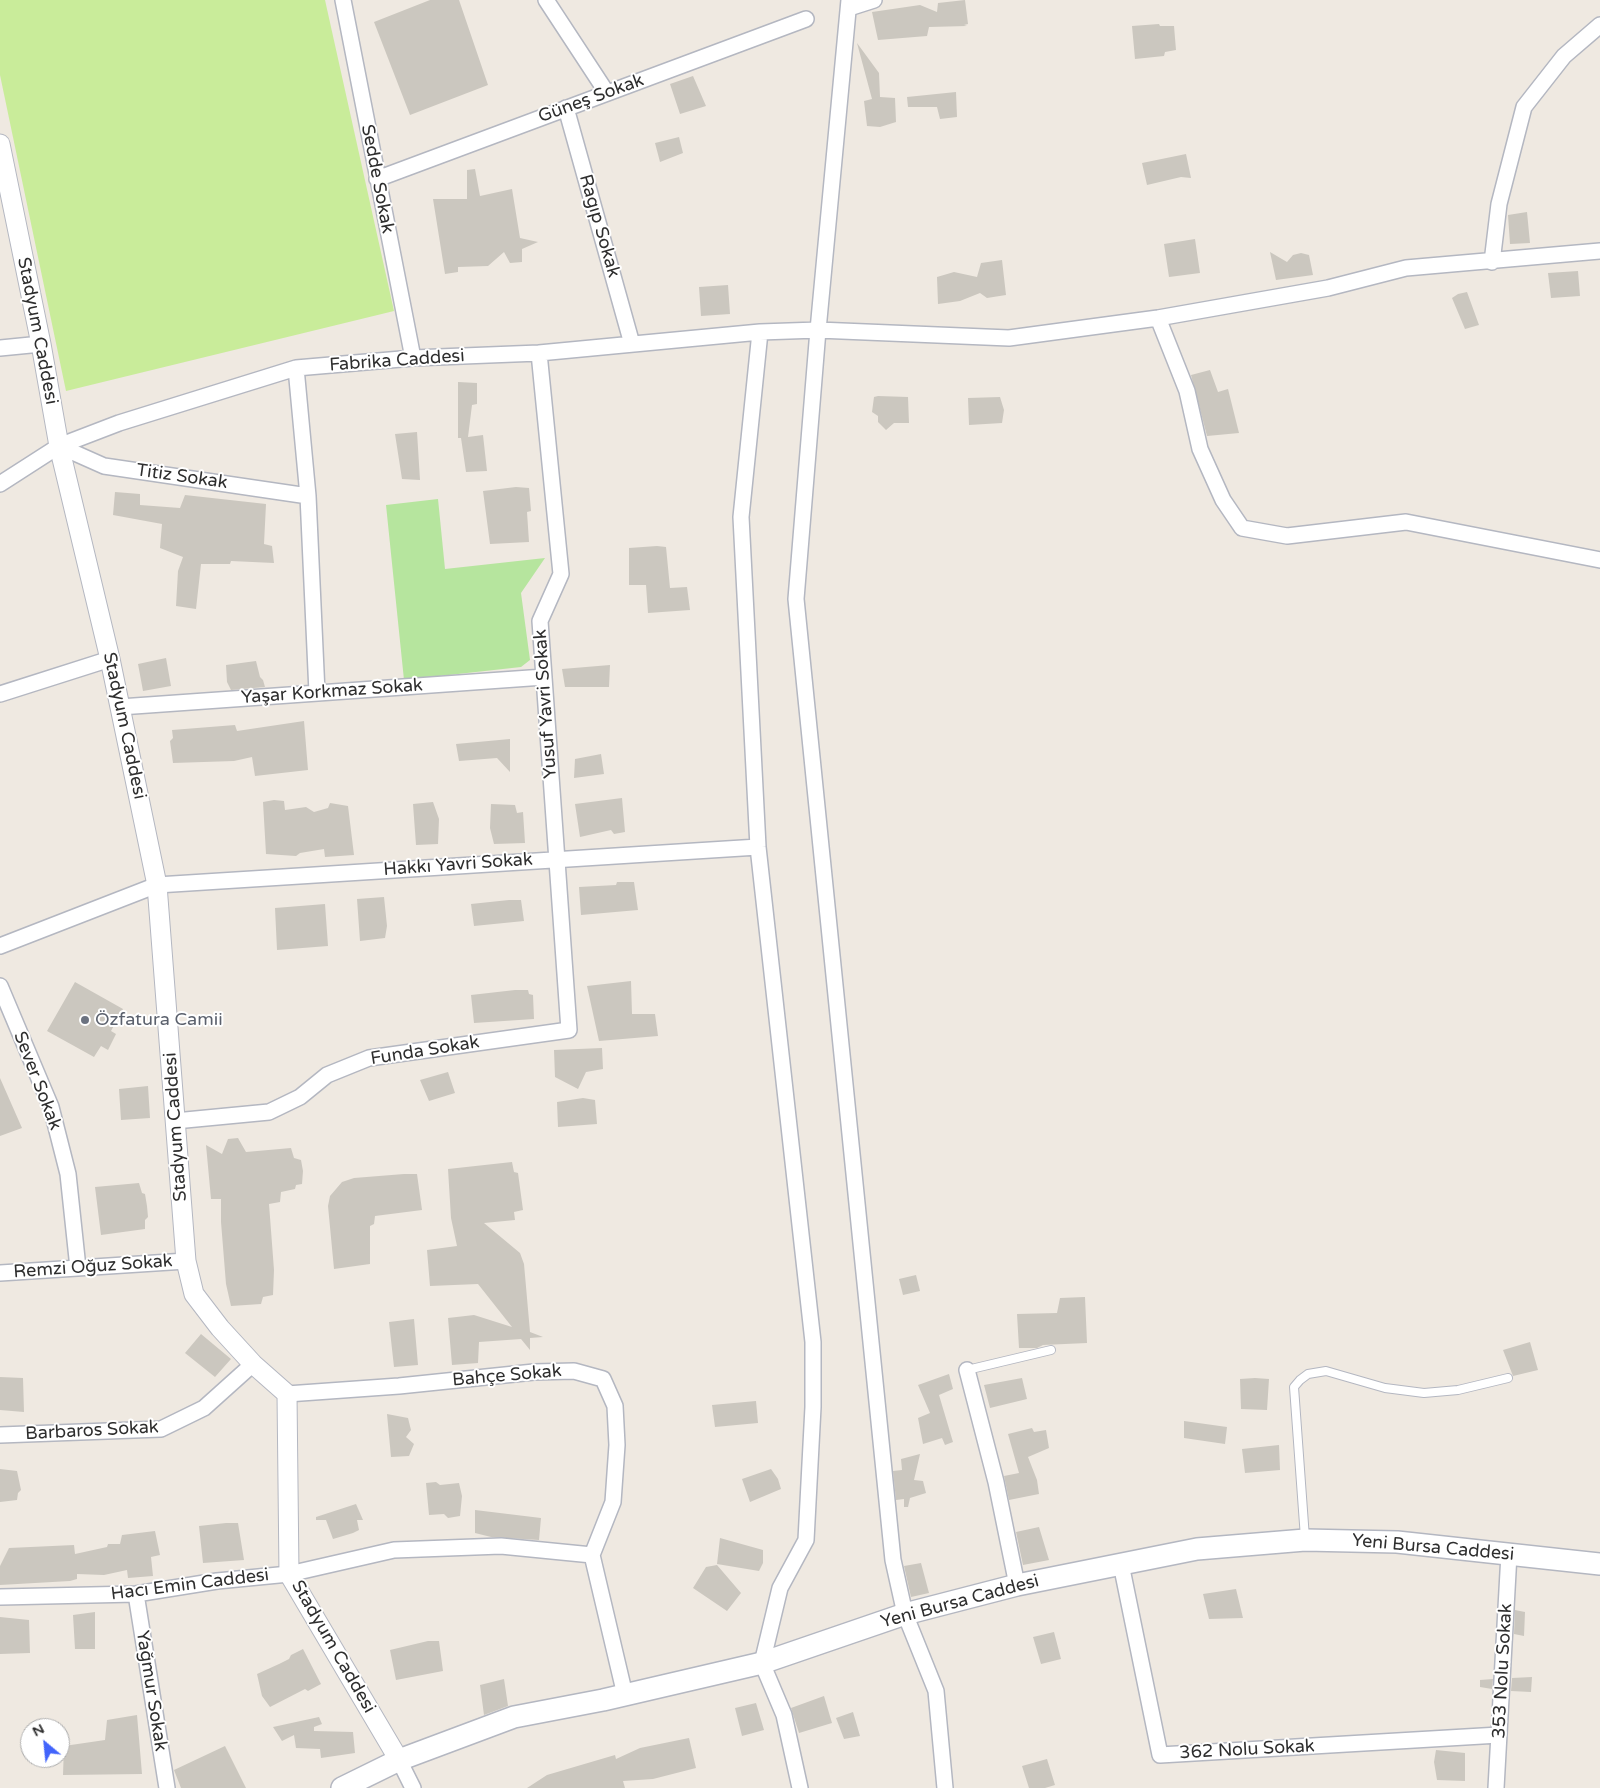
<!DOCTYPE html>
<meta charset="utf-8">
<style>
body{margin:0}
#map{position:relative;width:1600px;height:1788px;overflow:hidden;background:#efe9e1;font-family:"Varela Round",sans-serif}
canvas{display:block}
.north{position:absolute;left:20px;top:1718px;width:50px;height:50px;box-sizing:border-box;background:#fff;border:1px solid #ababab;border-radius:50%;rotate:332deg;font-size:14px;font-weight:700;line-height:20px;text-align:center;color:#2e2e2e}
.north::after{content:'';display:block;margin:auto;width:18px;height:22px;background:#4264fb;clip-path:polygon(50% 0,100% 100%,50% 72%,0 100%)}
</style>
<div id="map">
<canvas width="1600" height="1788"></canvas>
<div class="north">N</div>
</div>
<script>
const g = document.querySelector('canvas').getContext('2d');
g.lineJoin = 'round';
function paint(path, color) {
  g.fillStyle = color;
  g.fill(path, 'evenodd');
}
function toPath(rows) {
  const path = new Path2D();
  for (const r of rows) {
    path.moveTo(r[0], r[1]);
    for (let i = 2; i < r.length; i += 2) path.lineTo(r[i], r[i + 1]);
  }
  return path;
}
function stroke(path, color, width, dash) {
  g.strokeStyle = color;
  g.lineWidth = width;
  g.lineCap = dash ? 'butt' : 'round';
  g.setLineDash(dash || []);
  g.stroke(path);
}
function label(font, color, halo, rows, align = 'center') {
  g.font = font + ' "Varela Round",sans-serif';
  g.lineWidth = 4;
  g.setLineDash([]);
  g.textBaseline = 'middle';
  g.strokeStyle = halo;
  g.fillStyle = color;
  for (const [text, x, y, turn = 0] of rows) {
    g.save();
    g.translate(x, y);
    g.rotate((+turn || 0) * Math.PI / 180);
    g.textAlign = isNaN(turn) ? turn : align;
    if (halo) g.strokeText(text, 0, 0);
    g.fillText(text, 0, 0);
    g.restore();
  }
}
paint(toPath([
 [438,499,445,569,545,558,521,593,530,660,521,667,404,680,386,505]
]), '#b6e59e');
paint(toPath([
 [0,0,325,0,394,311,66,391,0,75]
]), '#c9ec9a');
paint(toPath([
 [430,0,459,0,488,85,410,115,374,22],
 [965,0,968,24,964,25,967,26,929,27,927,36,878,40,872,12,920,5,937,12,938,3],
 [1159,24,1160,26,1174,26,1176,50,1165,52,1164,56,1135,59,1132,26],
 [857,43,879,73,880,97,895,98,896,122,880,127,867,126,864,101,872,99],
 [693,76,706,106,680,114,670,84],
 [956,92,957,117,940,119,937,107,908,107,907,97],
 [679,137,683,153,660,162,655,143],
 [1186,154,1191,178,1181,177,1147,185,1142,163],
 [475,169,480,196,512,189,520,238,538,242,522,249,522,262,510,263,504,252,488,266,458,267,458,272,445,274,433,199,467,199,467,170],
 [1527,212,1530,243,1510,244,1508,215],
 [1195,239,1200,273,1169,277,1164,244],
 [1270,252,1287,262,1293,255,1301,253,1309,255,1313,275,1276,280],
 [1002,260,1006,295,987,298,980,293,960,301,938,304,937,277,954,272,977,277,981,263],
 [1578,271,1580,296,1551,298,1548,273],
 [728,285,730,314,701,316,699,287],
 [1467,292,1479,325,1465,329,1452,298,1458,294],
 [1210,370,1218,392,1228,389,1239,433,1207,436,1191,375],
 [458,382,477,383,477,404,472,405,468,437,483,435,487,471,466,472,461,438,458,438],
 [878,396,908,397,909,423,894,423,886,430,878,422,878,416,872,412,874,397],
 [1000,397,1004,410,1002,423,969,425,968,398],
 [417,432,420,480,402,479,395,434],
 [516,487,529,488,531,511,527,512,529,542,490,544,483,491],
 [115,492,140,494,140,505,180,508,185,495,266,504,264,544,272,546,274,563,231,561,230,564,201,564,196,609,176,606,178,571,183,557,160,548,162,524,113,515],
 [657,546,666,547,670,588,687,587,690,610,648,613,646,585,629,585,629,548],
 [166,658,171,686,143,691,138,664],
 [256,661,260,677,263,680,265,687,231,690,227,682,226,665],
 [610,665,609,687,565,687,562,669],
 [304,721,308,770,255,776,252,757,234,761,173,763,170,741,173,738,172,730,235,725,237,731],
 [510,739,510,772,497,758,459,761,456,744],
 [601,754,604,774,574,778,575,759],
 [622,798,625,832,614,834,611,830,580,837,575,804],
 [274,800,284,801,285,810,306,807,314,812,328,808,330,803,348,806,354,855,325,857,324,849,300,853,296,856,266,854,263,802],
 [433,802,439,819,438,844,416,845,413,804],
 [491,804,515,805,517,813,523,812,525,843,494,844,490,828],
 [617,882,634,882,638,910,581,915,579,887,616,885],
 [384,897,387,926,385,938,360,941,357,899],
 [509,900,521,900,524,921,474,926,471,904],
 [325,904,328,946,277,950,275,908],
 [631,981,632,1014,655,1014,658,1036,599,1041,587,986],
 [75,982,123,1009,111,1031,116,1034,108,1050,101,1046,94,1057,47,1031],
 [515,990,528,990,529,994,533,995,534,1019,474,1023,471,995],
 [602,1048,603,1069,586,1072,578,1089,555,1077,554,1050],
 [448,1072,455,1093,429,1101,420,1080],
 [0,1078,22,1128,0,1136],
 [148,1086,150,1118,121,1120,119,1089],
 [583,1098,595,1100,597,1124,558,1127,557,1102],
 [238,1138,246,1152,291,1148,294,1158,301,1160,303,1171,302,1184,296,1185,295,1189,281,1192,280,1202,269,1204,274,1270,273,1295,263,1297,261,1304,231,1306,226,1284,221,1222,221,1199,211,1199,206,1145,222,1154,228,1139],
 [512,1162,514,1172,518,1173,523,1210,514,1212,515,1220,484,1223,520,1253,524,1264,530,1332,543,1337,530,1338,530,1350,521,1339,479,1342,478,1363,452,1365,448,1318,474,1315,512,1327,478,1284,430,1286,427,1250,457,1246,451,1218,448,1169],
 [404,1174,417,1174,422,1210,375,1216,374,1224,370,1226,370,1264,334,1269,328,1206,330,1196,342,1182,354,1178],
 [139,1183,142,1193,145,1194,147,1206,148,1217,145,1220,145,1229,101,1235,95,1187],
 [916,1275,920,1291,903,1295,899,1279],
 [1085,1297,1087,1343,1043,1345,1037,1348,1019,1348,1017,1314,1057,1313,1060,1298],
 [414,1319,418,1365,394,1367,389,1322],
 [201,1334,231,1359,215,1377,185,1353],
 [1530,1342,1538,1370,1513,1376,1503,1350],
 [949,1374,953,1389,939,1395,953,1442,945,1445,942,1438,923,1444,918,1418,930,1413,918,1385],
 [0,1377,23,1378,24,1412,0,1410],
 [1022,1378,1027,1399,990,1408,984,1385],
 [1255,1378,1269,1379,1267,1410,1241,1409,1240,1379],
 [756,1401,758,1423,715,1427,712,1405],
 [387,1414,408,1418,411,1430,406,1437,414,1444,409,1456,391,1457],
 [1184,1421,1227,1427,1225,1444,1184,1438],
 [1032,1428,1034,1432,1046,1430,1049,1448,1028,1457,1037,1480,1039,1494,1009,1500,1004,1476,1019,1473,1008,1434],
 [1279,1445,1280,1470,1245,1473,1242,1449],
 [920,1454,914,1480,923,1481,926,1493,910,1498,908,1507,904,1507,904,1499,896,1500,893,1471,902,1470,901,1459],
 [0,1469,17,1471,21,1490,18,1493,17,1500,0,1502],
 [771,1469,778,1479,781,1489,750,1502,742,1479],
 [436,1482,440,1485,459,1483,462,1496,460,1516,448,1518,444,1514,429,1515,426,1483],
 [356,1504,363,1520,357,1520,359,1530,353,1533,333,1539,326,1520,316,1520,316,1517],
 [475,1510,541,1518,539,1540,491,1537,475,1533],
 [226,1523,238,1523,244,1560,203,1563,199,1526],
 [1039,1527,1049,1560,1023,1565,1016,1532],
 [155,1531,160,1555,151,1557,153,1576,128,1578,127,1570,104,1575,77,1574,77,1579,70,1581,0,1585,0,1566,9,1548,74,1545,75,1554,107,1547,108,1544,120,1544,122,1535],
 [720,1538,763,1550,763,1563,759,1571,717,1564],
 [921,1563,929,1593,911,1597,904,1566],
 [717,1565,741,1593,727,1611,693,1588,706,1567],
 [1236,1589,1243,1618,1209,1619,1203,1594],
 [1515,1610,1525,1612,1524,1636,1514,1634],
 [95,1612,95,1649,75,1649,73,1615],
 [0,1617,29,1620,30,1653,0,1654],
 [1054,1632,1061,1659,1041,1664,1033,1637],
 [428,1641,439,1641,443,1671,396,1680,390,1650],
 [303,1649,321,1684,308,1691,305,1689,270,1707,262,1696,257,1674,279,1664,289,1659,291,1655],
 [1532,1677,1531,1692,1511,1691,1512,1678],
 [504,1679,508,1706,484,1715,480,1685],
 [1493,1679,1492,1689,1480,1687,1480,1680],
 [824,1696,832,1723,799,1733,791,1708],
 [756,1703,764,1730,742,1736,735,1708],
 [853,1712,860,1736,844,1739,836,1718],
 [137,1715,142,1774,63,1775,64,1746,105,1740,107,1720],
 [319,1717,322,1724,314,1727,314,1731,353,1732,355,1753,321,1758,320,1749,296,1748,294,1735,282,1741,273,1727],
 [689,1738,696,1768,653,1779,623,1781,625,1788,527,1788,547,1775,615,1755,616,1759,640,1748],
 [225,1746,246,1788,181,1788,174,1770],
 [1436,1750,1465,1753,1465,1781,1437,1780,1434,1762],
 [1047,1759,1055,1785,1045,1788,1029,1788,1022,1766]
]), '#cbc7bf');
const service = toPath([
 [967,1370,1051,1350],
 [1305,1538,1294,1387,1300,1380,1308,1374,1326,1371,1385,1388,1424,1393,1458,1390,1508,1378]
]);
const minor = toPath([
 [343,0,413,358],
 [546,0,607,93],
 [849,0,818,330,796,599,893,1560,905,1614,936,1691,945,1788],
 [849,8,874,0],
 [566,108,632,344],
 [377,179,806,19],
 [1492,262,1499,204,1524,107,1564,56,1600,25],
 [1158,318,1187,391,1200,449,1223,500,1242,528,1287,536,1406,522,1600,560],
 [760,332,741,517,758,847,813,1342,813,1407,806,1540,780,1588,762,1663,784,1715,800,1788],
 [0,348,41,344],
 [296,368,308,496,317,693],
 [59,446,104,466,308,496],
 [0,484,59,446,119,423,296,368,413,358,539,353,760,332,818,330,1009,338,1158,318,1328,288,1406,268,1600,251],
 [0,694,110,659],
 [120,707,544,677],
 [0,946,157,885,758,847],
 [0,986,51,1107,68,1174,78,1268],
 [175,1121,269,1112,300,1097,327,1075,369,1058,569,1030,540,621,561,574,539,353],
 [0,1273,186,1261],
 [967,1370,996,1482,1017,1585],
 [287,1394,399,1386,534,1372,574,1371,603,1379,615,1406,617,1445,613,1502,592,1555],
 [0,1435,161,1429,204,1408,253,1364],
 [1121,1564,1160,1755,1499,1735],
 [136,1594,167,1788],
 [0,1597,136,1594,217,1581,289,1574,394,1550,501,1546,592,1555,625,1695],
 [399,1760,413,1788],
 [1496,1788,1509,1554]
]);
const tertiary = toPath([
 [0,144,41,344,59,446,110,659,157,885,186,1261,194,1294,220,1328,253,1364,287,1394,289,1574,399,1760]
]);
const secondary = toPath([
 [342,1788,399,1760,514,1717,603,1700,762,1663,905,1614,1017,1585,1197,1549,1305,1540,1397,1542,1600,1564]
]);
stroke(service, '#b4b7c1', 10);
stroke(minor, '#b4b7c1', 18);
stroke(tertiary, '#b4b7c1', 21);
stroke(secondary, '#b4b7c1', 24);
stroke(service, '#fff', 8);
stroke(minor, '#fff', 15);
stroke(tertiary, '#fff', 19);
stroke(secondary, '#fff', 21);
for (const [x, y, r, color] of [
 [85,1020,5,"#6b7280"]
]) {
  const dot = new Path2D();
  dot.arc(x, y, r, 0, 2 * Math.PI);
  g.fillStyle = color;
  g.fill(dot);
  stroke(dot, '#fff', 2);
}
label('18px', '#2e2e2e', '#fff', [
 ["Güneş Sokak",591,99,-20],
 ["Sedde Sokak",377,179,79],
 ["Ragıp Sokak",599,226,74],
 ["Stadyum Caddesi",37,331,79],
 ["Fabrika Caddesi",397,361,-4],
 ["Titiz Sokak",182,477,8],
 ["Yaşar Korkmaz Sokak",332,692,-4],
 ["Yusuf Yavri Sokak",546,704,-94],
 ["Stadyum Caddesi",124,726,78],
 ["Hakkı Yavri Sokak",458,865,-4],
 ["Funda Sokak",425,1051,-9],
 ["Sever Sokak",37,1081,69],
 ["Stadyum Caddesi",176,1127,-94],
 ["Remzi Oğuz Sokak",93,1267,-4],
 ["Bahçe Sokak",507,1376,-5],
 ["Barbaros Sokak",92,1431,-3],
 ["Yeni Bursa Caddesi",1433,1548,5],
 ["Hacı Emin Caddesi",190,1585,-7],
 ["Yeni Bursa Caddesi",960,1602,-15],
 ["Stadyum Caddesi",333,1647,60],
 ["353 Nolu Sokak",1503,1671,-87],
 ["Yağmur Sokak",151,1691,81],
 ["362 Nolu Sokak",1247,1750,-3]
]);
label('18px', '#5b616d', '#fff', [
 ["Özfatura Camii",95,1020]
], 'left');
</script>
